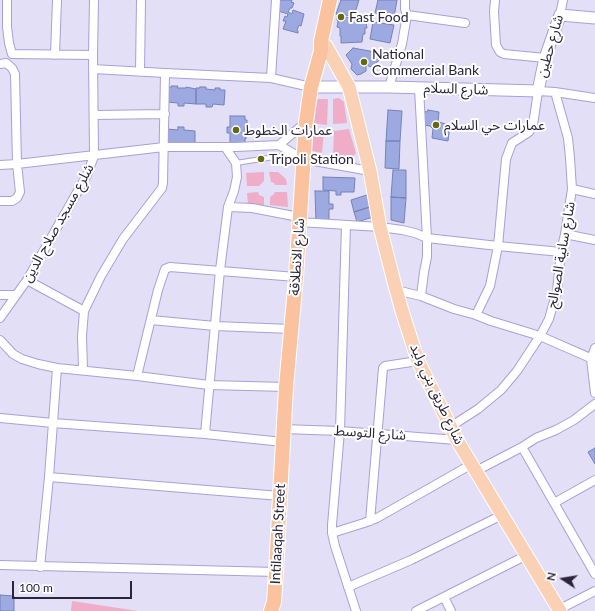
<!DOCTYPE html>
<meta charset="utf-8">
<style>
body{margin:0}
#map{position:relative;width:595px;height:611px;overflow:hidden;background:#e3dff6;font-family:Lato,sans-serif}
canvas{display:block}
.north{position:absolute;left:543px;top:559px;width:40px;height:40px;-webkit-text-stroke:3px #fff;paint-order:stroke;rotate:282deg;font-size:11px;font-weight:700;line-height:16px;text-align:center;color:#2a253b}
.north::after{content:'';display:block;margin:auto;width:14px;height:18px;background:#2a253b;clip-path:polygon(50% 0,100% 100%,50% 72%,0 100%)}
.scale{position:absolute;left:12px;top:581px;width:120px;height:18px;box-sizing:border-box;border:2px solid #2a253b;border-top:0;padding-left:5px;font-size:12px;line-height:14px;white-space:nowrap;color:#2a253b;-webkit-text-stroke:3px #fff;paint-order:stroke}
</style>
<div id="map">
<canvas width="595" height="611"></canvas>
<div class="north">N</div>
<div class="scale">100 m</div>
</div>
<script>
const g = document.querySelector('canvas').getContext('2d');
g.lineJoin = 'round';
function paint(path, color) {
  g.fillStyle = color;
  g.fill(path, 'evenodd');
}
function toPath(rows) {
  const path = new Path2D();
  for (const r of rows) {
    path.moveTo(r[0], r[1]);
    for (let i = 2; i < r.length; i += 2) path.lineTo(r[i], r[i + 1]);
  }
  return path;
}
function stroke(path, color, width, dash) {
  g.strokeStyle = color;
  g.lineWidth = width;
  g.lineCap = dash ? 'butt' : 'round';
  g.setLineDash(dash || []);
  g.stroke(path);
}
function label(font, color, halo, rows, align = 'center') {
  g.font = font + ' Lato,"Noto Sans Arabic",sans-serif';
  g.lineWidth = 4;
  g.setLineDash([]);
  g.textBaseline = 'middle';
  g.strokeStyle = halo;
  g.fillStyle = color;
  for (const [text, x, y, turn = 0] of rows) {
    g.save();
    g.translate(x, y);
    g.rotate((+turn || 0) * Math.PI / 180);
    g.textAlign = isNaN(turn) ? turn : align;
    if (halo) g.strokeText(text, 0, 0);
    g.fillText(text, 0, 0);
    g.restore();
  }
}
paint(toPath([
 [339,98,344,102,347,123,333,124,333,99],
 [316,99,328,99,327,125,309,123],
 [309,128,324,130,322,153,313,151,307,147],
 [349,129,356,153,351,159,345,159,333,156,334,131],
 [264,172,264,181,259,186,247,186,246,173],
 [269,172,278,172,286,179,287,185,275,185,274,183,271,182],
 [258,192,259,195,264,197,264,206,248,204,247,193],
 [275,192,287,192,288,207,270,205,270,197,274,194],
 [72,601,138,611,71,611]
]), '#f0adc7');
const building = toPath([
 [278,0,281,1,281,0,292,0,291,2,294,3,292,8,290,8,288,12,292,14,293,10,304,14,301,26,299,25,297,30,298,31,298,33,283,29,286,21,283,21,285,16,287,17,288,14,275,10,278,0],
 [341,0,359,0,354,16,336,14,341,0],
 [378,0,397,0,394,17,375,13,378,0],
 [337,17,365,18,367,28,365,28,365,34,363,34,362,42,341,43,341,36,340,36,340,28,337,27,338,21,337,20,337,17],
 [373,22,394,25,390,43,370,39,373,22],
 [353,48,375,52,381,59,370,67,366,64,366,71,361,74,357,75,351,69,352,64,346,55,353,48],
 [172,86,178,86,177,88,186,88,186,87,196,89,196,104,184,103,184,106,178,106,178,103,167,102,168,87,172,87,172,86],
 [200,87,206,87,206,89,215,90,215,88,220,88,220,90,225,90,224,105,213,104,212,107,206,107,206,104,196,104,196,88,200,88,200,87],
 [388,110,402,111,400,141,386,141,388,110],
 [428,110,439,112,438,122,450,125,448,141,432,138,433,129,430,126,422,125,423,111,427,112,428,110],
 [230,116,245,116,245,120,247,120,247,126,245,125,244,134,246,134,246,139,245,139,245,144,230,144,230,133,227,133,227,127,230,127,230,116],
 [178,127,184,127,184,130,195,131,195,145,166,145,167,129,178,130,178,127],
 [386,141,400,141,399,169,385,168,386,141],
 [393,170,406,170,406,198,391,197,393,170],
 [323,177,355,178,354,192,341,192,341,195,336,195,336,191,323,190,323,177],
 [315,191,329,191,329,204,333,204,333,209,329,209,329,223,316,223,315,191],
 [370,194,373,206,354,212,351,200,370,194],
 [391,197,406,198,404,223,391,220,391,197],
 [373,206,376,216,357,222,354,212,373,206],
 [595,448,595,464,588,452,595,448],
 [0,595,14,596,14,611,0,611,0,595]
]);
paint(building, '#9daae1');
stroke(building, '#7582b6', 1);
const service = toPath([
 [236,163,293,154]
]);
const minor = toPath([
 [7,0,7,27,9,43,12,54,93,55],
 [495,0,494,12,496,45,500,52,504,54,545,58],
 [407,15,465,23],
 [560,15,563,0],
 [55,55,57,0],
 [0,64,6,63,12,68,15,74,17,164,20,192,17,198,12,201,0,201],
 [93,69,165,73,271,78,311,87],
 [140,72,141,0],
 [271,78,276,0],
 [389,87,402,44,407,15,405,9,405,0],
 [419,88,427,238,498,246,561,252],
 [94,115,165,114],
 [279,145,306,122],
 [225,147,236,163,237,177,234,191,228,207],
 [0,165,17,164,164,147,236,147,279,145,303,159,370,171],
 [572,189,595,194],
 [299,222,380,227,402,230,415,233,427,238,427,257,424,272,421,296,396,290],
 [346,225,340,431,332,525,332,533,335,546,356,611],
 [565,234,595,240],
 [27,280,84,311],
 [0,295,16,295],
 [421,296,454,309,476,315,491,321,540,336,595,360],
 [476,315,490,286,498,246,506,159,512,143,529,132,533,125,538,91,555,92,595,98],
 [0,318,27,280,87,175,94,156,93,55,94,0],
 [151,320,215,326,291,329],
 [0,340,13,354,22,359,38,364,57,368,137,376,209,385,286,387],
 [595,348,591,359,595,393],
 [83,370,82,336,84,311,101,276,123,239,162,188,163,183,165,73],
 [137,376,158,290,165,269,170,267,296,277],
 [0,418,53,423,205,434,283,442],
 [450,427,478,409,501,390,517,371,540,336,549,319,557,291,561,252,565,234,572,189,570,158,568,138,555,92],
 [283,429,340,431,457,440],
 [205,434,220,270,228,207,252,208,299,217],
 [522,447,595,574],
 [476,471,522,447,536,438,556,430,574,420,595,404],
 [49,477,280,496],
 [554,503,595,480],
 [370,521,383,368,385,366,418,361],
 [332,533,364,523,377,518,472,464],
 [0,565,276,572],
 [40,567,49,477,57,368],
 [348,587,411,560,502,515],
 [444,597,451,611],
 [416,611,527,555],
 [556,611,595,591]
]);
const tertiary = toPath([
 [311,87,389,87,538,91,545,58,560,15,595,18]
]);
const primary = toPath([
 [326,46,349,87,370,171,380,227,394,282,402,311,418,361,457,440,560,611]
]);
const trunk = toPath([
 [271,611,274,602,276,572,280,496,286,387,296,277,306,122,311,87,321,51,321,41,330,0]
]);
stroke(service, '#ab9fd7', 6);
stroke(minor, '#ab9fd7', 10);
stroke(tertiary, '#ab9fd7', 13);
stroke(primary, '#fff', 15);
stroke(trunk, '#fff', 16);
stroke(service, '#fff', 4);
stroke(minor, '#fff', 8);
stroke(tertiary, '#fff', 11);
stroke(primary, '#fbd1b6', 13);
stroke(trunk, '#fac29e', 14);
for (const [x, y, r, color] of [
 [341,17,4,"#646a0c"],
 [364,62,4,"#646a0c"],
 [436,125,4,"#646a0c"],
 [236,130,4,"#646a0c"],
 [261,159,4,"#646a0c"]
]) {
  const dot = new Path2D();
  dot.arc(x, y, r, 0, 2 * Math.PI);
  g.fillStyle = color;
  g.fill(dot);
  stroke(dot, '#fff', 1.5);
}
label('14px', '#2a253b', '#fff', [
 ["Fast Food",349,17],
 ["National",372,54],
 ["Commercial Bank",372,70],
 ["عمارات حي السلام",444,125],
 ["عمارات الخطوط",244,130],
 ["Tripoli Station",269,159]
], 'left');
label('14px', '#2a253b', '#fff', [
 ["شارع حطين",550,46,-74],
 ["شارع السلام",456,89,2],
 ["شلرع مسجد صلاح الدين",58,223,-61],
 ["شارع سانية الصوالح",561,255,-80],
 ["شارع الانطلاقة",297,257,-86],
 ["شارع طريق بني وليد",437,394,65],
 ["شارع التوسط",370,433,4],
 ["Intilaaqah Street",278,534,-87]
]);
</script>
